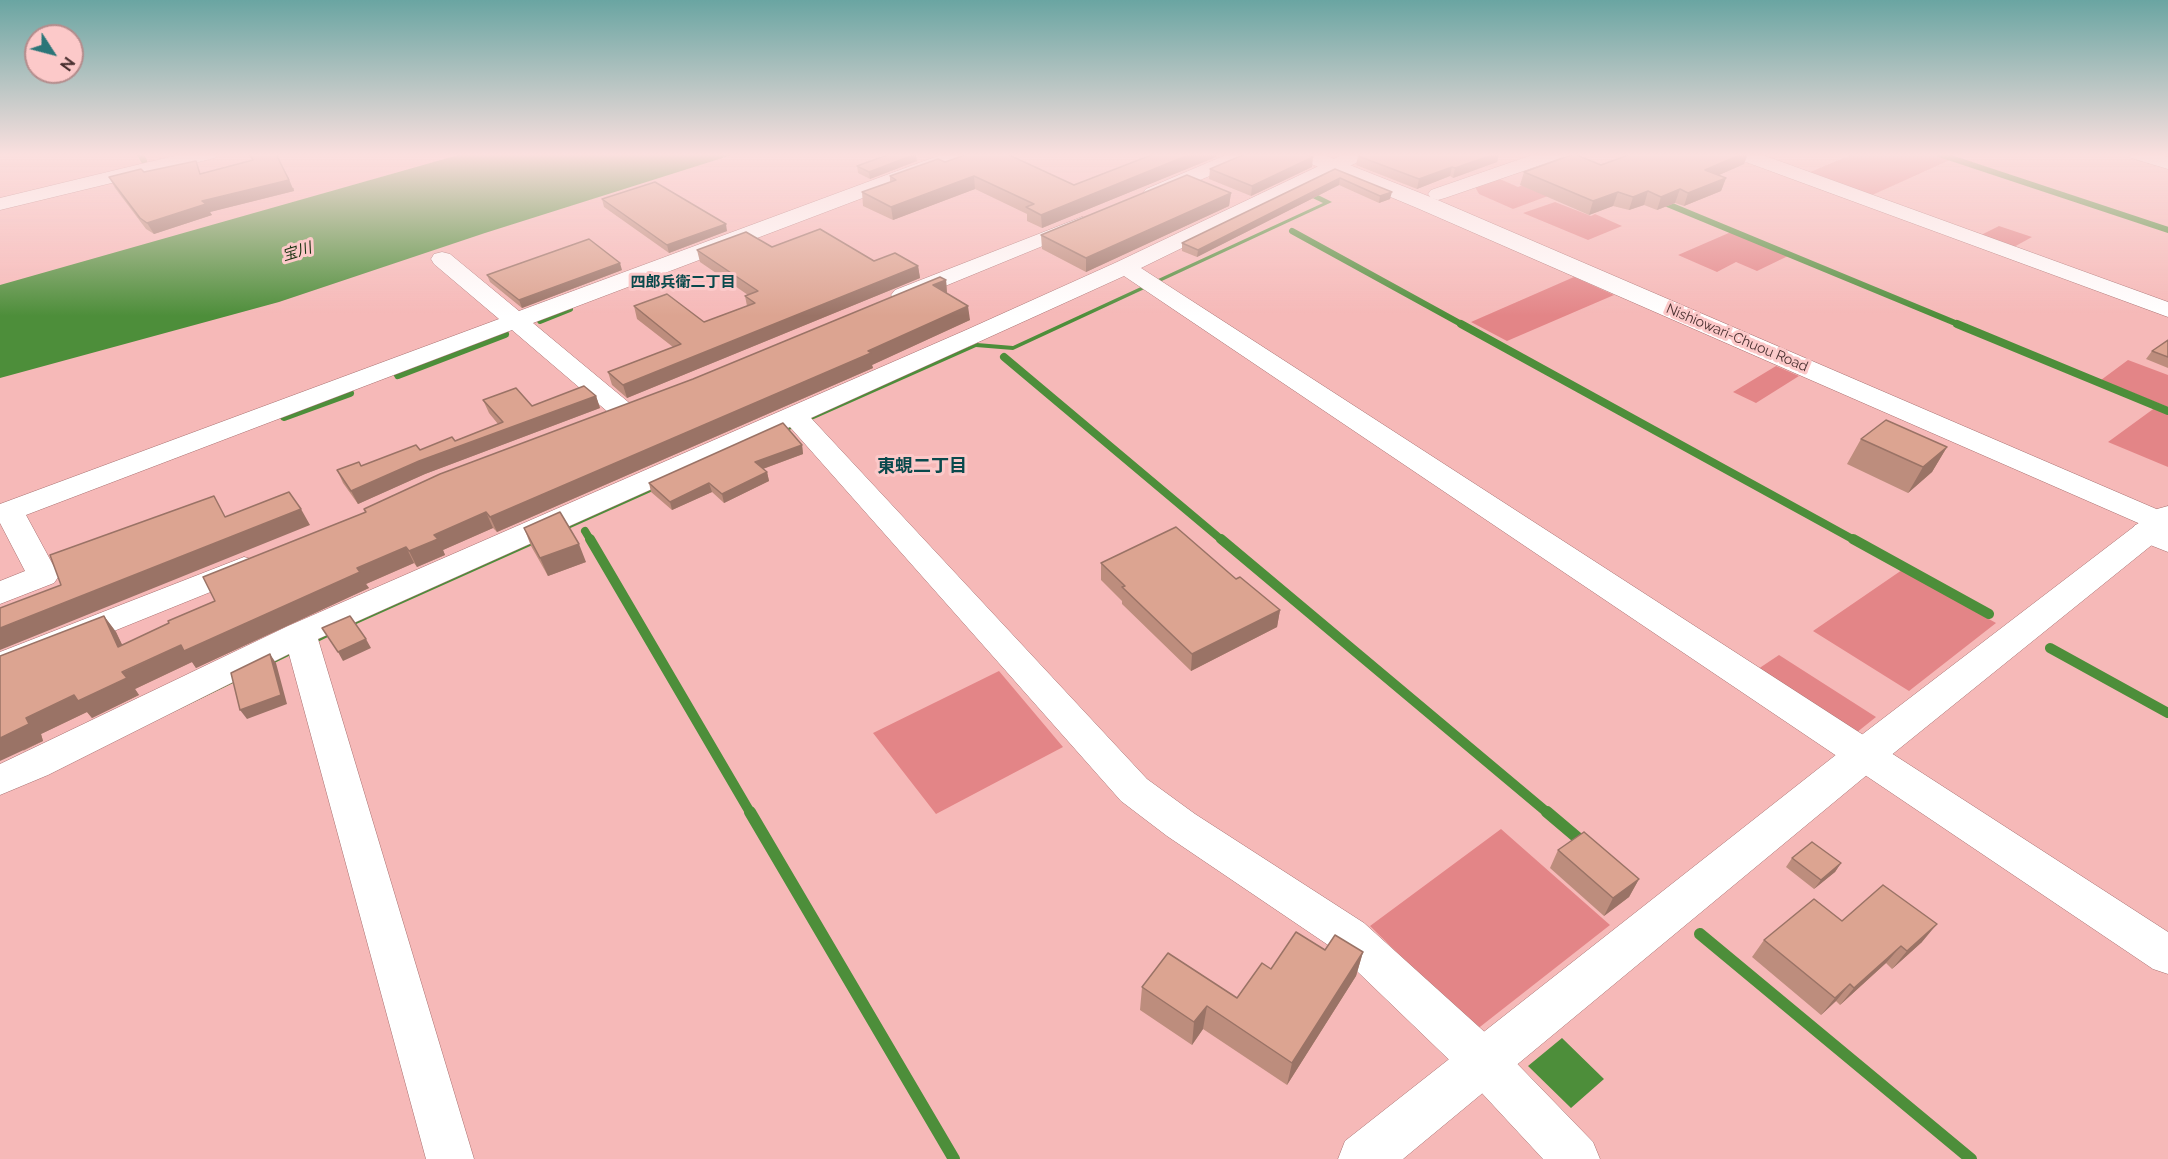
<!DOCTYPE html>
<meta charset="utf-8">
<style>
body{margin:0}
#map{position:relative;width:2168px;height:1159px;overflow:hidden;background:#f6b9b8;font-family:Raleway,sans-serif}
canvas{display:block}
.north{position:absolute;left:24px;top:24px;width:60px;height:60px;box-sizing:border-box;background:#fcc9c9;border:2px solid #b48c8c;border-radius:50%;rotate:126deg;font-size:16px;font-weight:700;line-height:24px;text-align:center;color:#493030}
.north::after{content:'';display:block;margin:auto;width:21px;height:27px;background:#2b7578;clip-path:polygon(50% 0,100% 100%,50% 72%,0 100%)}
</style>
<div id="map">
<canvas width="2168" height="1159"></canvas>
<div class="north">N</div>
</div>
<script>
const g = document.querySelector('canvas').getContext('2d');
g.lineJoin = 'round';
function paint(path, color) {
  g.fillStyle = color;
  g.fill(path, 'evenodd');
}
function toPath(rows) {
  const path = new Path2D();
  for (const r of rows) {
    path.moveTo(r[0], r[1]);
    for (let i = 2; i < r.length; i += 2) path.lineTo(r[i], r[i + 1]);
  }
  return path;
}
function stroke(path, color, width, dash) {
  g.strokeStyle = color;
  g.lineWidth = width;
  g.lineCap = dash ? 'butt' : 'round';
  g.setLineDash(dash || []);
  g.stroke(path);
}
function label(font, color, halo, rows, align = 'center') {
  g.font = font + ' Raleway,"Noto Sans JP",sans-serif';
  g.lineWidth = 6;
  g.setLineDash([]);
  g.textBaseline = 'middle';
  g.strokeStyle = halo;
  g.fillStyle = color;
  for (const [text, x, y, turn = 0] of rows) {
    g.save();
    g.translate(x, y);
    g.rotate((+turn || 0) * Math.PI / 180);
    g.textAlign = isNaN(turn) ? turn : align;
    if (halo) g.strokeText(text, 0, 0);
    g.fillText(text, 0, 0);
    g.restore();
  }
}
paint(toPath([
 [1853,154,1936,154,1952,159,1870,196,1808,173],
 [1500,179,1518,187,1531,182,1556,193,1513,209,1479,194,1475,187],
 [1555,202,1591,216,1595,214,1622,226,1588,240,1523,213],
 [1999,226,2032,237,2012,248,1979,236],
 [1731,232,1788,256,1757,271,1736,262,1717,272,1678,255],
 [1574,277,1614,295,1507,341,1471,322],
 [2128,360,2168,375,2168,407,2101,380],
 [1776,366,1799,376,1756,403,1733,392],
 [2156,407,2168,412,2168,467,2108,442],
 [1902,570,1996,623,1909,691,1813,631],
 [1779,655,1876,717,1856,733,1758,669],
 [999,671,1063,747,936,814,873,733],
 [1501,829,1610,925,1476,1030,1370,926]
]), '#e38587');
paint(toPath([
 [462,154,735,154,485,233,279,302,0,378,0,285],
 [1298,191,1310,191,1332,202,1013,350,976,347,789,430,334,634,40,777,329,629,977,343,1013,346,1323,203],
 [1562,1038,1604,1079,1571,1108,1528,1066]
]), '#4d8e3a');
stroke(toPath([
 [140,154,144,161],
 [1939,154,2168,230],
 [1660,201,1960,325],
 [1292,231,1463,325],
 [540,321,570,309]
]), '#4d8e3a', 6);
stroke(toPath([
 [1461,324,1856,541],
 [1957,324,2168,411],
 [1004,357,1223,541],
 [398,375,505,334],
 [284,417,350,393],
 [585,531,591,541]
]), '#4d8e3a', 8);
stroke(toPath([
 [590,539,751,814],
 [1221,539,1549,814],
 [1853,539,1989,614],
 [2050,648,2168,713]
]), '#4d8e3a', 10);
stroke(toPath([
 [750,812,954,1159],
 [1547,812,1586,845],
 [1700,934,1971,1159]
]), '#4d8e3a', 12);
const minor = toPath([
 [943,154,970,154,968,158,533,323,633,406,637,412,633,418,624,420,615,418,512,330,26,515,59,576,54,583,0,604,0,581,25,571,0,523,0,504,499,319,434,264,431,259,434,254,442,252,450,254,519,311,943,154],
 [1228,154,1254,154,1252,158,1160,197,1153,199,1146,197,1143,193,1146,189,1228,154],
 [1344,154,1368,154,1366,158,1141,268,2168,932,2168,974,2153,969,1124,276,811,418,1147,779,1195,814,1364,923,1499,1045,1593,1142,1600,1159,1543,1159,1467,1077,1334,949,1167,836,1121,801,790,427,318,639,474,1159,426,1159,289,654,48,775,0,795,0,764,288,626,966,330,1117,262,1344,154],
 [1535,154,1563,154,1561,158,1445,198,1438,200,1431,198,1428,194,1431,190,1535,154],
 [1733,154,1760,154,2168,302,2168,317,1735,158,1733,154],
 [2129,154,2159,154,2168,157,2168,169,2131,158,2129,154],
 [1082,217,1089,219,1092,223,1089,227,911,300,903,302,895,300,891,295,895,290,1082,217],
 [2146,522,2168,530,2168,552,2135,539,2131,532,2135,525,2146,522],
 [244,557,255,560,260,567,255,574,0,677,0,652,244,557]
]);
const tertiary = toPath([
 [2168,506,2168,532,1879,765,1403,1159,1338,1159,1345,1141,1851,743,2157,509,2168,506]
]);
const secondary = toPath([
 [182,154,218,154,215,158,0,210,0,198,182,154]
]);
const primary = toPath([
 [1294,154,1322,154,1433,198,2168,514,2168,536,1417,208,1297,158,1294,154]
]);
stroke(minor, '#a76f6f', 1);
stroke(tertiary, '#a76f6f', 1);
stroke(secondary, '#a76f6f', 1);
stroke(primary, '#a76f6f', 1);
paint(minor, '#fff');
paint(tertiary, '#fff');
paint(secondary, '#fff');
paint(primary, '#fff');
paint(toPath([
 [1361,154,1499,154,1497,162,1453,178,1450,176,1417,189,1356,165,1358,156],
 [1216,157,1042,228,1027,221,1027,214,975,189,893,220,863,206,862,192,890,182,890,176,945,162,1074,185],
 [917,161,870,179,858,173,857,166],
 [1744,164,1719,175,1726,178,1721,191,1684,206,1675,203,1657,210,1644,205,1629,210,1613,206,1589,215,1520,185,1524,172,1601,165],
 [1312,167,1251,196,1209,179,1210,169],
 [1335,169,1390,199,1379,203,1339,185,1197,257,1182,251,1182,243],
 [144,172,202,174,294,188,294,191,210,212,212,215,154,234,146,229,115,188,109,177],
 [1231,193,1229,206,1086,272,1042,249,1041,235],
 [602,199,727,231,669,253,604,207],
 [772,247,918,266,920,278,627,398,612,385,608,372,673,347,637,319,634,306,704,322,747,306,745,296,748,295,700,262,697,250],
 [622,270,522,308,490,282,487,275],
 [946,280,947,293,970,320,872,365,873,368,497,532,493,528,443,550,445,555,417,567,414,563,366,584,369,588,196,668,192,662,135,689,139,695,92,718,87,712,41,734,43,741,23,751,104,616,116,632,122,645,215,601,366,512,693,379],
 [2168,340,2168,368,2146,359,2152,351],
 [596,396,600,408,425,474,358,504,343,483,337,470,361,466,455,441,498,424,489,413,483,400,532,406],
 [1861,439,1947,447,1932,472,1908,493,1847,464],
 [802,445,803,454,763,469,767,472,769,481,724,503,712,492,672,510,651,492,649,483],
 [524,528,586,562,548,576,531,546],
 [1101,563,1236,579,1280,610,1277,627,1191,671,1122,604,1122,601,1101,580],
 [1558,850,1639,879,1629,897,1604,916,1550,868],
 [1792,858,1841,863,1835,872,1814,889,1786,867],
 [1842,921,1922,942,1892,969,1886,963,1840,1005,1836,1001,1821,1015,1752,957,1764,940],
 [1325,950,1363,952,1356,976,1287,1085,1203,1029,1192,1045,1140,1010,1142,987,1237,998,1271,969]
]), '#bd8d7d');
paint(toPath([
 [916,154,917,161,870,179,869,172],
 [1191,154,1216,154,1216,157,1042,228,1041,215],
 [1495,154,1499,154,1497,162,1453,178,1455,168],
 [1742,154,1748,154,1744,164,1701,183,1705,170],
 [1313,157,1312,167,1251,196,1252,186],
 [1452,167,1450,176,1417,189,1419,179],
 [974,176,975,189,893,220,891,207],
 [288,177,294,191,210,212,212,215,154,234,147,223,202,201],
 [1340,178,1339,185,1197,257,1198,250],
 [1726,178,1721,191,1684,206,1688,193],
 [1680,189,1675,203,1657,210,1661,197],
 [1648,191,1644,205,1629,210,1633,197],
 [1392,192,1390,199,1379,203,1380,196],
 [1618,192,1613,206,1589,215,1593,201],
 [1231,193,1229,206,1086,272,1086,258],
 [726,224,727,231,669,253,667,245],
 [620,263,622,270,522,308,519,300],
 [918,266,920,278,627,398,623,385],
 [946,280,947,294,933,285],
 [968,306,970,320,872,365,873,368,497,532,490,517,868,351],
 [596,396,600,408,425,474,358,504,351,491,419,461],
 [802,445,803,454,757,471,755,462],
 [1947,447,1932,472,1908,493,1923,467],
 [767,472,769,481,724,503,722,494],
 [709,483,712,492,672,510,670,502],
 [301,509,310,525,0,650,0,628],
 [486,512,493,528,443,550,445,555,417,567,409,551,434,535],
 [579,544,586,562,548,576,540,558],
 [406,547,414,563,366,584,369,588,196,668,192,662,135,689,139,695,92,718,87,712,41,734,43,741,0,761,0,738,26,718,181,645],
 [1280,610,1277,627,1191,671,1192,654],
 [104,616,116,632,131,663,118,647],
 [366,639,371,648,343,661,338,652],
 [270,654,276,663,287,704,247,719,240,710],
 [1841,863,1835,872,1814,889,1821,880],
 [1639,879,1629,897,1604,916,1613,898],
 [1937,924,1922,942,1892,969,1907,951],
 [1901,946,1886,963,1840,1005,1854,988],
 [1363,952,1356,976,1287,1085,1292,1063],
 [1850,984,1836,1001,1821,1015,1835,998],
 [1207,1006,1203,1029,1192,1045,1194,1022]
]), '#9a7366');
const building = toPath([
 [252,154,276,154,289,180,202,201,206,204,147,223,140,218,109,177,141,169,144,172,196,161,200,174,253,160,250,155,252,154],
 [890,154,916,154,869,172,857,166,890,154],
 [968,154,1007,154,1074,185,1154,154,1191,154,1041,215,1026,207,1034,204,974,176,891,207,862,192,896,180,890,176,938,159,945,162,968,154],
 [1245,154,1306,154,1313,157,1252,186,1210,169,1245,154],
 [1361,154,1495,154,1455,168,1452,167,1419,179,1358,156,1361,154],
 [1574,154,1601,165,1631,154,1742,154,1705,170,1726,178,1688,193,1680,189,1661,197,1648,191,1633,197,1618,192,1593,201,1524,172,1574,154],
 [1335,169,1392,192,1380,196,1340,178,1198,250,1182,243,1335,169],
 [1187,175,1231,193,1086,258,1041,235,1187,175],
 [655,182,726,224,667,245,602,199,655,182],
 [820,229,874,261,895,253,918,266,623,385,608,372,681,344,634,306,667,294,704,322,755,303,745,296,758,291,697,250,746,232,772,247,820,229],
 [589,239,620,263,519,300,487,275,589,239],
 [940,277,946,280,933,285,968,306,868,351,871,353,490,517,486,512,434,535,438,539,409,551,406,547,357,568,360,572,184,651,181,645,122,672,127,678,78,701,74,695,26,718,29,724,0,738,0,656,104,616,118,647,169,623,168,621,215,601,203,577,366,512,364,509,440,474,693,379,940,277],
 [2168,340,2168,357,2152,351,2168,340],
 [584,386,596,396,419,461,351,491,337,470,359,462,361,466,416,445,420,450,452,437,455,441,503,422,483,400,516,388,532,406,584,386],
 [1886,420,1947,447,1923,467,1861,439,1886,420],
 [783,423,802,445,755,462,767,472,722,494,709,483,670,502,649,483,783,423],
 [289,492,301,509,0,628,0,608,61,585,50,555,214,496,225,517,289,492],
 [560,512,579,544,540,558,524,528,560,512],
 [1176,527,1236,579,1240,577,1280,610,1192,654,1122,587,1125,586,1101,563,1176,527],
 [350,616,366,639,338,652,322,628,350,616],
 [270,654,281,695,240,710,231,673,270,654],
 [1584,832,1639,879,1613,898,1558,850,1584,832],
 [1812,842,1841,863,1821,880,1792,858,1812,842],
 [1883,885,1937,924,1907,951,1901,946,1854,988,1850,984,1835,998,1764,940,1814,899,1842,921,1883,885],
 [1296,932,1325,950,1335,935,1363,952,1292,1063,1207,1006,1194,1022,1142,987,1168,953,1237,998,1262,963,1271,969,1296,932]
]);
paint(building, '#dca491');
stroke(building, '#9a7366', 1.5);
const sky = g.createLinearGradient(0, 0, 0, 316);
sky.addColorStop(0, '#6aa5a2');
sky.addColorStop(0.49, '#fbe0df');
sky.addColorStop(1, '#fbe0df00');
g.fillStyle = sky;
g.fillRect(0, 0, 2168, 316);
label('14px', '#493030', '#fcc9c9', [
 ["Nishiowari-Chuou Road",1737,338,23]
]);
label('italic 15px', '#193311', '#fcc9c9', [
 ["宝川",297,252,-17]
]);
label('bold 15px', '#08494c', '#fcc9c9', [
 ["四郎兵衛二丁目",683,282]
]);
label('bold 18px', '#08494c', '#fcc9c9', [
 ["東蜆二丁目",922,467]
]);
</script>
